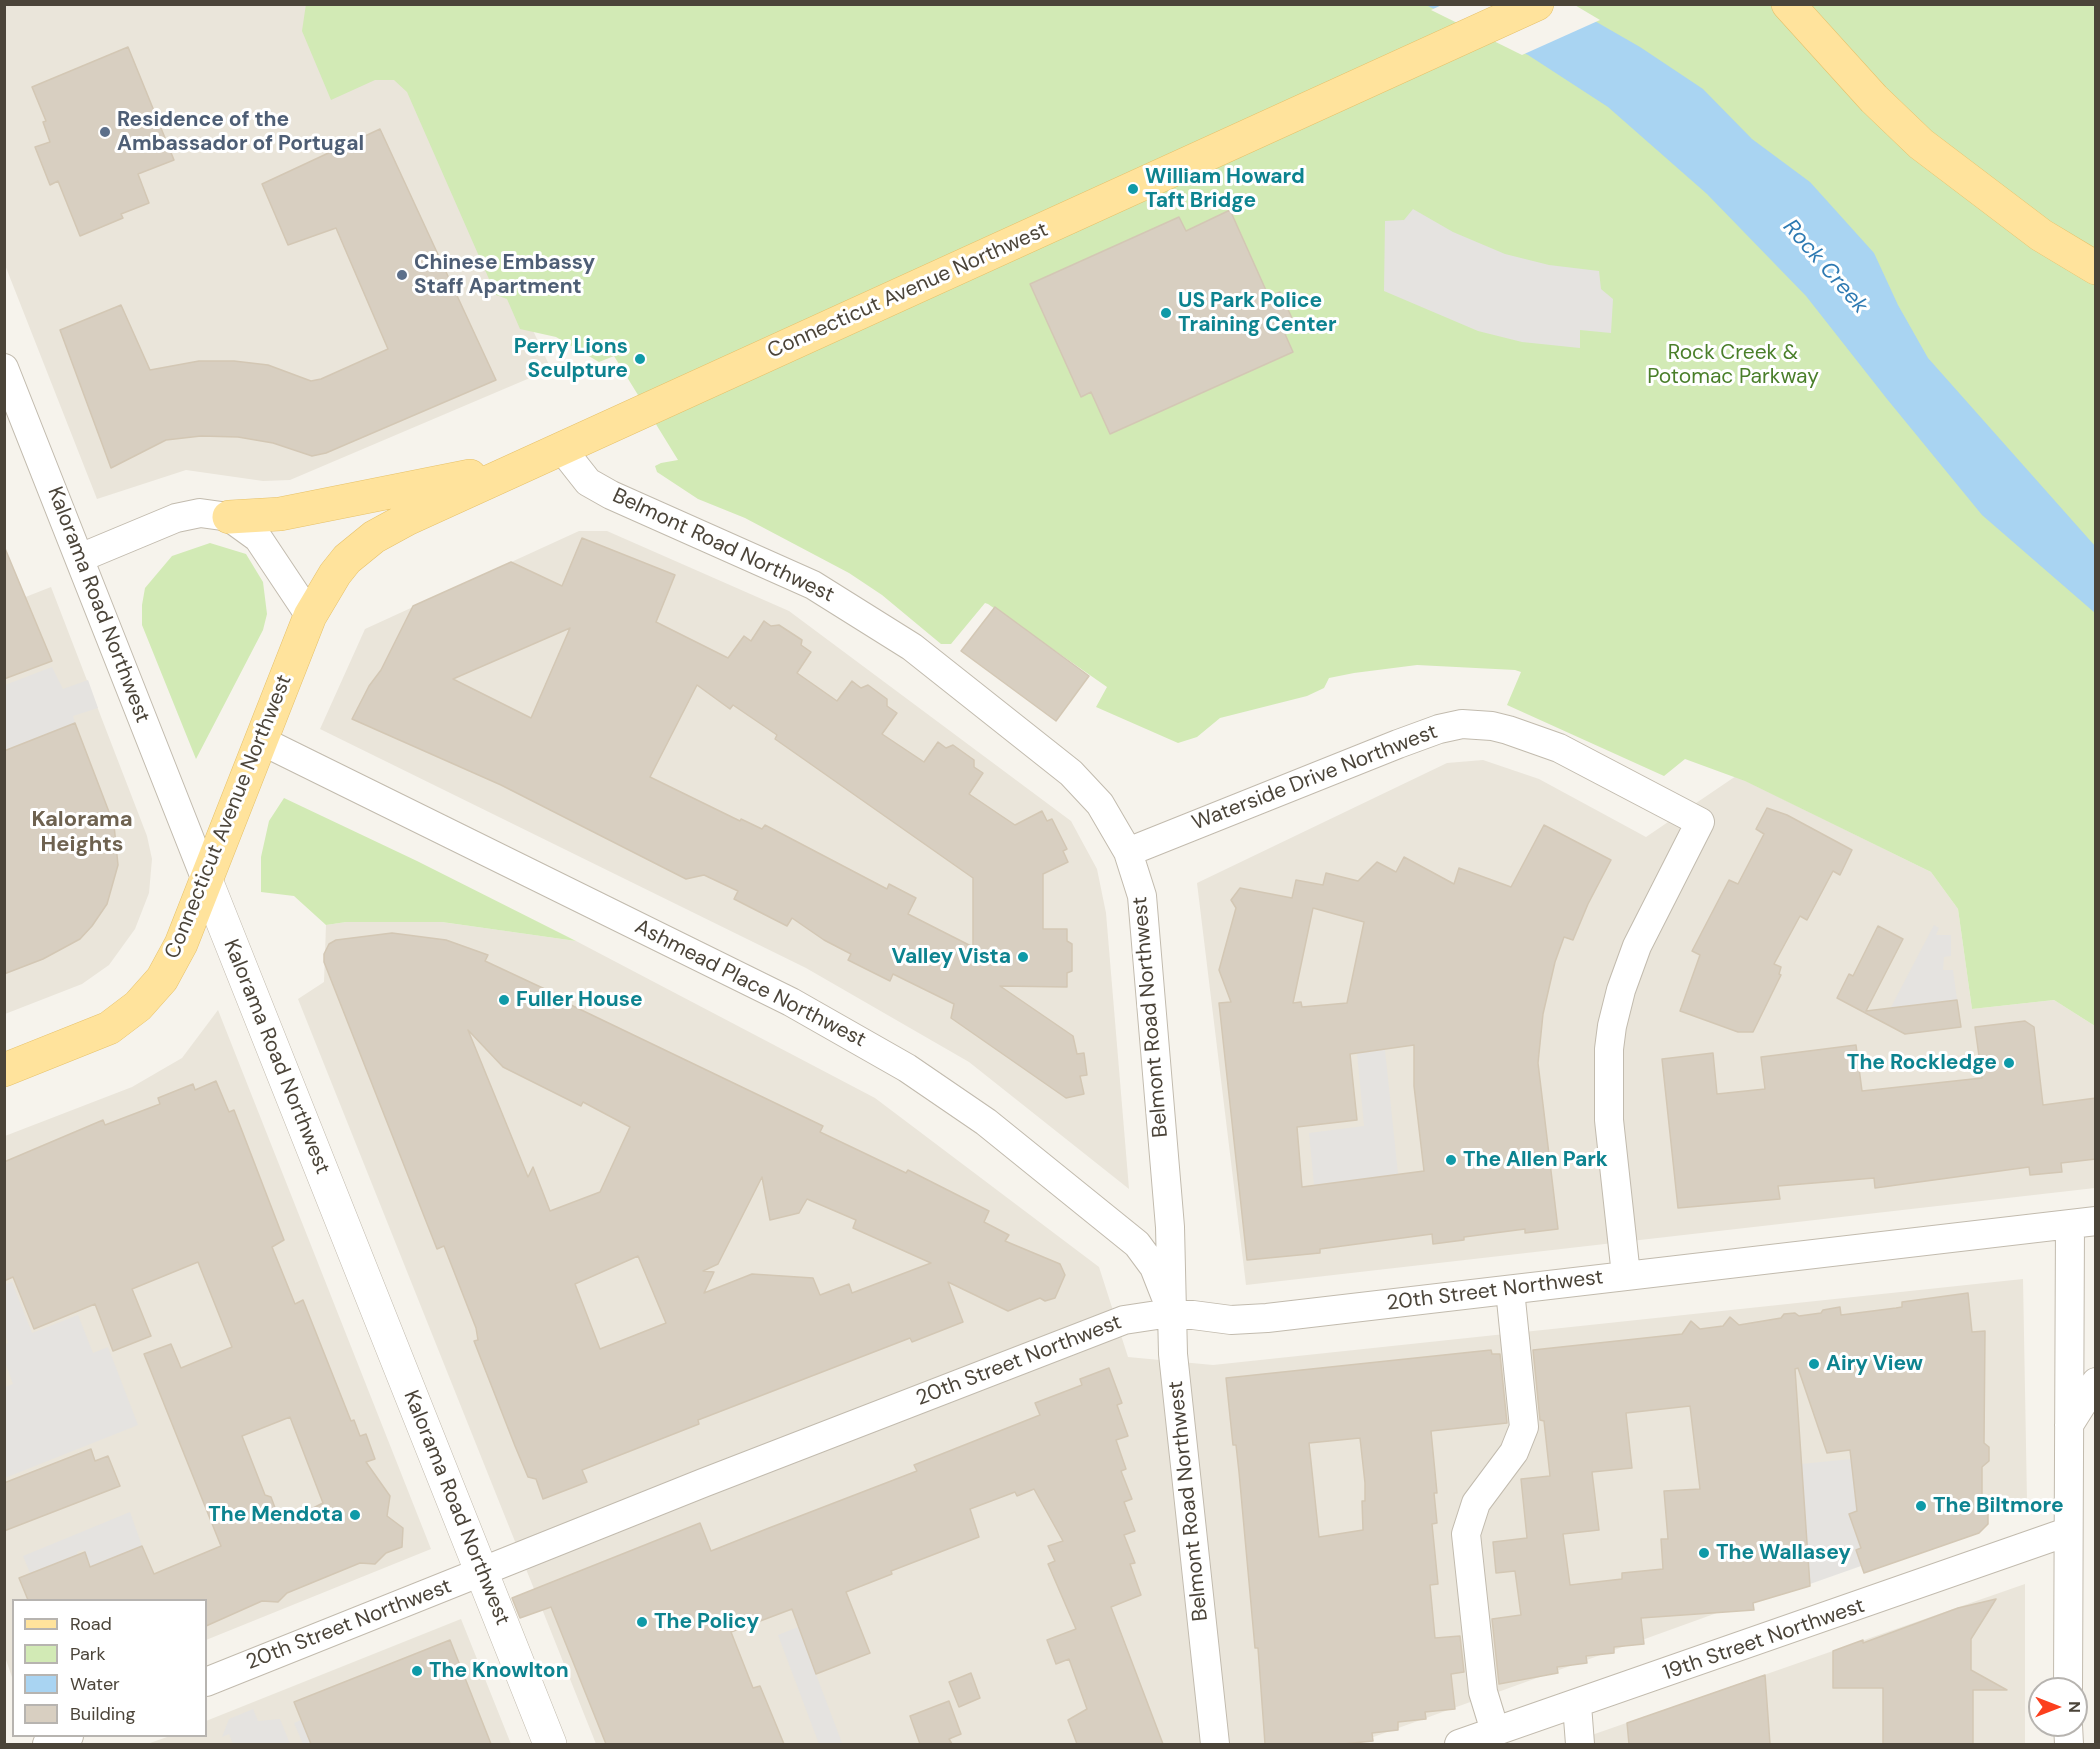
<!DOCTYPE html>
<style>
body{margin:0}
#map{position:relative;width:2100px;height:1749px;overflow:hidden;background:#f6f3ec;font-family:"DM Sans",sans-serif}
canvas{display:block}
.frame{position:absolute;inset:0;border:6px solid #4b4439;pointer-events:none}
.legend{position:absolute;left:12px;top:1599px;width:195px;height:138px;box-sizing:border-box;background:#fff;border:2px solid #b7b4b0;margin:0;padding:8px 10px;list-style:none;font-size:18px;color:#4b4439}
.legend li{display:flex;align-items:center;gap:12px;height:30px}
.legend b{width:30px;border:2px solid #b7b4b0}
.north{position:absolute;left:2028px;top:1677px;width:60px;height:60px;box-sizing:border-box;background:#fff;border:2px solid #b7b4b0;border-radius:50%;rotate:90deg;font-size:16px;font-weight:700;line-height:24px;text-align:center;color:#4b4439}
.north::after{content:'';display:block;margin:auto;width:21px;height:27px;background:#fc3f1d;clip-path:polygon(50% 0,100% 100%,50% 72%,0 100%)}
</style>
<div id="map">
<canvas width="2100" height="1749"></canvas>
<div class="frame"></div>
<ul class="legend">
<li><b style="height:8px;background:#ffe39c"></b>Road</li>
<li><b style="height:16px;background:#d2eab5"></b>Park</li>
<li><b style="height:16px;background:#a9d4f2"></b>Water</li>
<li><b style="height:16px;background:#d8cfc1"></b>Building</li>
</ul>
<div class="north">N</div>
</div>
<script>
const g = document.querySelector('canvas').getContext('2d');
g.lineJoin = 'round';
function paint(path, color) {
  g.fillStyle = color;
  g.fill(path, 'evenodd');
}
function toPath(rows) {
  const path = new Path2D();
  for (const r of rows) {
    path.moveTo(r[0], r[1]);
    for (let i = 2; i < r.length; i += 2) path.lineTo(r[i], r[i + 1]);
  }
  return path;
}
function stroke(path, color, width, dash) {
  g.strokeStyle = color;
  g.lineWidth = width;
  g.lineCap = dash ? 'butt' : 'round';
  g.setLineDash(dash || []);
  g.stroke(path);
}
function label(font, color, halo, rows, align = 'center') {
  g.font = font + ' "DM Sans",sans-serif';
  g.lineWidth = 6;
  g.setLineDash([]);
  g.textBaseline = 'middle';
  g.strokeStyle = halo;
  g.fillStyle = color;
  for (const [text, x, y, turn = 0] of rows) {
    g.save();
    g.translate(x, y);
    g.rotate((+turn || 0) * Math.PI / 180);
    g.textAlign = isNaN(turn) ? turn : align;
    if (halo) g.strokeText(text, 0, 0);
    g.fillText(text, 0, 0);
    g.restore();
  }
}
paint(toPath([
 [5,5,368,5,406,59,551,369,290,480,263,481,186,470,97,499,5,265],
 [579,531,607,531,789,611,1071,821,1097,869,1106,913,1129,1189,969,1062,806,968,320,729,365,629],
 [51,587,147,836,152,859,149,893,135,929,109,965,82,984,5,1014,5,605],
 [1483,760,1539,779,1646,837,1736,776,1931,872,1958,909,1972,1009,2054,1000,2095,1026,2095,1188,1246,1285,1197,883,1447,763],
 [346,922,442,922,576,941,875,1098,1099,1267,1128,1357,1213,1365,2023,1279,2027,1501,1354,1744,596,1744,298,999,324,982,326,925],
 [218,1010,431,1549,206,1640,206,1600,14,1600,13,1680,5,1657,5,1136,132,1087,182,1058],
 [2025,1584,2025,1744,1566,1744],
 [461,1619,511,1744,147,1744,170,1736,206,1736,206,1721]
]), '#eae5da');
paint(toPath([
 [306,4,2095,5,2095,1026,2054,1000,1972,1009,1958,909,1931,872,1745,781,1685,759,1664,776,1507,705,1521,672,1515,670,1417,665,1354,673,1329,678,1324,688,1307,696,1220,718,1197,737,1178,743,1096,707,1107,687,988,604,985,603,951,644,941,644,882,595,849,573,745,518,698,499,657,472,655,466,661,463,678,460,614,356,599,362,556,337,520,329,507,299,496,295,407,92,394,80,375,80,331,100,302,31],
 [210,543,246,554,263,582,267,614,263,630,196,759,142,625,142,605,145,588,172,556],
 [284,798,417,861,576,941,442,922,346,922,326,925,294,896,261,892,261,857,269,821]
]), '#d2eab5');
paint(toPath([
 [1413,209,1453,232,1505,254,1549,265,1599,271,1601,289,1613,299,1611,333,1580,330,1580,348,1522,342,1478,331,1384,291,1385,221,1404,220],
 [52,667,63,689,88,680,98,708,73,716,75,723,5,750,5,685],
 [1934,925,1939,928,1936,935,1951,935,1951,956,1944,957,1943,970,1953,970,1957,1000,1896,1007,1889,1011],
 [1385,1050,1398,1174,1314,1185,1309,1133,1364,1126,1357,1053],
 [12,1282,32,1333,78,1315,93,1353,108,1347,138,1425,5,1478,5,1387,13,1384,5,1362,5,1345,8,1343,5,1334,4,1285],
 [1851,1459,1857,1511,1849,1515,1861,1548,1856,1551,1861,1566,1810,1584,1801,1464],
 [130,1512,142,1546,112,1559,98,1586,84,1550,77,1552,78,1555,30,1573,23,1556],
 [798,1627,842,1743,837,1744,819,1744,778,1635],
 [253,1709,258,1721,280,1719,290,1744,233,1744,229,1734,222,1737,229,1719],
 [301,1720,311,1744,303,1744,294,1723]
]), '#e5e3e0');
paint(toPath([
 [1426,5,1567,5,1640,47,1703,89,1752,139,1810,182,1874,253,1898,305,1928,358,2095,546,2095,613,1982,515,1887,399,1806,296,1707,194,1608,107,1528,55]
]), '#a9d4f2');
paint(toPath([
 [1444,4,1573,4,1600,20,1522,55,1431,10]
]), '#f6f3ec');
const building = toPath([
 [128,47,174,160,138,174,149,203,121,214,123,218,80,236,58,181,50,185,35,147,50,142,43,122,46,121,32,87,128,47],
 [380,129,496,380,326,453,312,456,273,443,238,437,201,436,166,440,111,468,60,330,121,305,150,370,199,361,234,361,268,365,311,381,321,379,388,349,336,228,288,245,262,184,380,129],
 [1230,210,1269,297,1280,292,1297,329,1285,334,1293,352,1110,434,1091,392,1081,397,1030,284,1179,217,1186,231,1230,210],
 [582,538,675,575,656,622,728,658,744,636,751,641,764,621,771,626,779,625,802,640,801,645,811,652,797,673,837,701,852,681,861,688,868,685,887,699,887,706,897,713,882,734,924,762,938,742,946,748,953,745,974,760,974,767,983,773,969,794,1015,825,1042,811,1047,821,1052,819,1067,849,1063,851,1068,862,1043,874,1043,929,1067,929,1067,941,1072,944,1072,971,1067,973,1067,987,1000,986,1073,1036,1077,1054,1084,1053,1087,1075,1080,1076,1084,1094,1066,1098,951,1018,954,1004,893,974,890,981,848,960,851,954,824,940,792,918,787,926,734,899,738,891,704,875,686,879,501,785,352,719,369,686,381,670,413,606,511,562,562,586,582,538],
 [570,628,531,718,453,679,570,628],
 [697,685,730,709,733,705,777,735,775,739,973,878,973,947,908,914,916,898,889,884,887,889,765,825,762,829,741,819,740,821,650,777,697,685],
 [4,546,52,661,4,679,4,546],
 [995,607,1089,676,1056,721,961,651,995,607],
 [75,723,114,825,118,865,107,904,92,926,80,939,43,959,4,974,4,751,75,723],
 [1767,808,1787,815,1852,850,1840,875,1833,871,1807,920,1800,916,1774,964,1781,967,1779,974,1781,975,1753,1032,1738,1032,1680,1011,1700,955,1692,951,1729,880,1738,884,1764,834,1756,829,1767,808],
 [1544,825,1611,860,1588,904,1573,940,1564,937,1555,962,1543,1014,1538,1063,1558,1229,1525,1233,1525,1229,1464,1237,1464,1240,1433,1244,1432,1234,1320,1249,1320,1253,1247,1260,1219,1003,1231,1002,1219,970,1236,908,1231,900,1240,888,1292,898,1296,880,1323,885,1326,873,1358,881,1377,862,1396,872,1404,857,1454,884,1459,868,1511,887,1544,825],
 [1313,908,1364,922,1347,1003,1302,1007,1301,1002,1293,1003,1313,908],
 [1414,1045,1414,1086,1424,1171,1302,1187,1297,1127,1357,1120,1350,1054,1414,1045],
 [1878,926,1903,939,1866,1011,1957,1000,1961,1027,1905,1034,1837,998,1849,974,1853,976,1878,926],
 [392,933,446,940,488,955,485,961,547,990,546,993,823,1126,820,1132,906,1173,908,1170,989,1211,984,1222,1009,1235,1005,1241,1060,1264,1065,1275,1055,1298,1045,1301,1040,1298,1008,1311,948,1282,963,1322,912,1342,910,1338,698,1420,699,1424,582,1470,587,1482,543,1499,536,1479,528,1477,515,1446,474,1341,478,1340,476,1328,444,1246,437,1249,324,962,324,954,329,944,336,940,392,933],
 [468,1030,503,1067,581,1106,583,1102,630,1127,600,1192,550,1211,533,1167,528,1177,468,1030],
 [762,1177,770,1220,799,1213,807,1199,856,1220,853,1228,931,1263,852,1293,849,1284,820,1295,813,1278,752,1274,704,1293,714,1272,703,1271,718,1264,762,1177],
 [638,1256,666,1323,600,1349,575,1284,638,1256],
 [2025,1021,2034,1027,2043,1105,2096,1098,2096,1159,2061,1163,2062,1172,2030,1175,2029,1167,1875,1188,1874,1178,1778,1186,1780,1199,1678,1208,1662,1059,1713,1053,1717,1094,1765,1089,1761,1057,1856,1045,1862,1091,1982,1078,1975,1027,2025,1021],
 [216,1081,229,1112,234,1110,284,1240,272,1247,295,1304,303,1300,351,1421,354,1420,360,1436,366,1434,375,1459,366,1462,390,1496,387,1516,403,1528,402,1547,386,1553,375,1564,360,1563,287,1593,278,1602,262,1601,206,1626,206,1600,28,1600,19,1578,85,1552,90,1567,142,1546,154,1574,221,1546,144,1354,171,1344,181,1368,232,1347,198,1262,132,1289,151,1336,113,1351,95,1304,34,1329,13,1277,4,1281,4,1162,103,1120,105,1125,160,1104,158,1098,193,1084,195,1090,216,1081],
 [290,1417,323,1503,281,1524,271,1497,265,1495,242,1436,290,1417],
 [1968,1293,1972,1332,1985,1331,1984,1443,1989,1447,1989,1461,1982,1467,1982,1504,1988,1509,1988,1524,1979,1533,1864,1573,1856,1550,1861,1548,1849,1514,1857,1511,1850,1450,1827,1453,1798,1368,1795,1369,1810,1586,1753,1603,1754,1610,1641,1618,1644,1644,1614,1647,1614,1653,1586,1656,1587,1663,1557,1667,1558,1673,1499,1684,1492,1619,1521,1615,1515,1571,1496,1573,1493,1542,1527,1538,1521,1479,1550,1476,1544,1421,1540,1420,1533,1350,1682,1334,1691,1321,1700,1329,1723,1326,1730,1317,1739,1325,1781,1318,1784,1314,1795,1313,1799,1316,1821,1313,1823,1310,1840,1307,1841,1315,1896,1308,1902,1307,1902,1302,1968,1293],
 [1690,1406,1700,1489,1664,1491,1668,1539,1661,1539,1663,1569,1622,1573,1622,1579,1570,1585,1563,1534,1599,1530,1592,1472,1632,1468,1626,1413,1690,1406],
 [1491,1350,1492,1354,1500,1354,1507,1423,1431,1431,1437,1493,1434,1493,1437,1523,1432,1524,1438,1584,1430,1585,1435,1638,1460,1636,1464,1672,1451,1674,1455,1709,1425,1712,1426,1719,1398,1722,1398,1730,1372,1733,1373,1741,1343,1744,1265,1744,1258,1648,1255,1648,1239,1472,1236,1445,1233,1445,1226,1378,1491,1350],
 [1360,1438,1365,1483,1365,1501,1362,1501,1363,1530,1319,1537,1309,1443,1360,1438],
 [1109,1368,1122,1403,1117,1405,1128,1436,1116,1440,1126,1469,1121,1471,1132,1499,1124,1502,1135,1531,1124,1535,1135,1563,1130,1564,1141,1595,1111,1607,1163,1744,1077,1744,1068,1720,1087,1709,1069,1659,1056,1664,1047,1640,1076,1629,1048,1564,1055,1561,1048,1546,1063,1541,1034,1489,1017,1496,1015,1492,970,1509,979,1537,891,1571,892,1574,846,1592,870,1653,816,1674,792,1609,731,1632,753,1688,760,1686,784,1744,606,1744,551,1607,520,1618,512,1598,700,1523,711,1551,769,1528,917,1471,914,1465,1040,1415,1035,1403,1082,1385,1080,1379,1109,1368],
 [91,1449,95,1461,108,1456,120,1486,4,1531,4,1483,91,1449],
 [1996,1599,1971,1639,1971,1670,2007,1690,1973,1690,1973,1744,1883,1744,1883,1688,1833,1688,1833,1651,1863,1640,1863,1643,1958,1608,1996,1599],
 [450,1640,491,1744,311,1744,294,1702,450,1640],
 [971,1673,980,1698,959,1707,949,1682,971,1673],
 [1765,1675,1770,1744,1629,1744,1627,1723,1765,1675],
 [949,1701,961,1734,949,1739,952,1744,920,1744,910,1716,949,1701]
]);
paint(building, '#d8cfc1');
stroke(building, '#d3c7b4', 1.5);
const minor = toPath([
 [4,368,206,880],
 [562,449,588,482,611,495,813,585,912,647,1071,773,1100,804,1128,852,1142,896,1170,1227,1173,1354,1215,1744],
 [80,558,176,518,200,513,229,517,258,538,310,616],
 [260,740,791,1002,907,1068,986,1122,1137,1244,1154,1267,1165,1295],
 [1128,852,1398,744,1439,729,1462,724,1492,726,1508,730,1559,748,1700,822,1637,946,1621,990,1612,1026,1609,1049,1609,1120,1626,1275],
 [2069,1425,2096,1382],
 [206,1682,703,1483,1124,1320,1157,1315,1193,1315,1231,1320,1267,1318,2096,1221],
 [2068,1689,2070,1224],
 [1577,1705,1580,1744],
 [2068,1725,2069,1744],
 [1495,1731,1483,1692,1466,1534,1476,1503,1514,1452,1524,1427,1510,1290],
 [47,1744,69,1736],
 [1459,1744,2067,1532]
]);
const tertiary = toPath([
 [206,880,550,1744]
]);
const primary = toPath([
 [1788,4,1874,99,1921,144,2041,235,2096,268],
 [229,517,280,514,470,476],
 [4,1070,109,1028,138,1006,162,979,181,944,310,616,335,574,347,559,374,537,407,519,1537,4]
]);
stroke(minor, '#c2bbae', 30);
stroke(tertiary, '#c2bbae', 34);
stroke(primary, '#e6c16a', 34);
stroke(minor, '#fff', 28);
stroke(tertiary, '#fff', 33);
stroke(primary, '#ffe39c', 33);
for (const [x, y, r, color] of [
 [105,132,6,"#5c6f8a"],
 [1133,189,6,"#0f9aa8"],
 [402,275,6,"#5c6f8a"],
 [1166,313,6,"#0f9aa8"],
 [640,359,6,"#0f9aa8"],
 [1023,957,6,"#0f9aa8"],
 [504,1000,6,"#0f9aa8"],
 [2009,1063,6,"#0f9aa8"],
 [1451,1160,6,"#0f9aa8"],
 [1814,1364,6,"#0f9aa8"],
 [1921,1506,6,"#0f9aa8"],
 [355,1515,6,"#0f9aa8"],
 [1704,1553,6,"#0f9aa8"],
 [642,1622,6,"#0f9aa8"],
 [417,1671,6,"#0f9aa8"]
]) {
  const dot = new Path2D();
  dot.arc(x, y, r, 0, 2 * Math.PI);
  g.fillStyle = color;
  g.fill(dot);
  stroke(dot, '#fff', 2);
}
label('bold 21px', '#4e5e75', '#fff', [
 ["Residence of the",117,120],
 ["Ambassador of Portugal",117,144],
 ["Chinese Embassy",414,263],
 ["Staff Apartment",414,287]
], 'left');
label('bold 21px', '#0d838f', '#fff', [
 ["William Howard",1145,177],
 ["Taft Bridge",1145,201],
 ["US Park Police",1178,301],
 ["Training Center",1178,325],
 ["Perry Lions",628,347,"right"],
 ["Sculpture",628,371,"right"],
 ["Valley Vista",1011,957,"right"],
 ["Fuller House",516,1000],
 ["The Rockledge",1997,1063,"right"],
 ["The Allen Park",1463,1160],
 ["Airy View",1826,1364],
 ["The Biltmore",1933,1506],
 ["The Mendota",343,1515,"right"],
 ["The Wallasey",1716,1553],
 ["The Policy",654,1622],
 ["The Knowlton",429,1671]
], 'left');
label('21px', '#4b4439', '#fff', [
 ["Connecticut Avenue Northwest",908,291,-24],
 ["Belmont Road Northwest",723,546,25],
 ["Kalorama Road Northwest",98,605,69],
 ["Waterside Drive Northwest",1315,778,-21],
 ["Connecticut Avenue Northwest",229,817,-68],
 ["Ashmead Place Northwest",750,984,27],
 ["Belmont Road Northwest",1151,1017,-95],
 ["Kalorama Road Northwest",276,1057,68],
 ["20th Street Northwest",1495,1291,-7],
 ["20th Street Northwest",1019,1361,-21],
 ["Belmont Road Northwest",1189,1501,-96],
 ["Kalorama Road Northwest",456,1508,68],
 ["20th Street Northwest",349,1625,-21],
 ["19th Street Northwest",1764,1640,-19]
]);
label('21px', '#4a7f2a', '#fff', [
 ["Rock Creek &",1733,353],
 ["Potomac Parkway",1733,377]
]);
label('italic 22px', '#2e7ab2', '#fff', [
 ["Rock Creek",1825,267,49]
]);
label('bold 22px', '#6e6250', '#fff', [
 ["Kalorama",82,820],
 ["Heights",82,845]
]);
</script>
